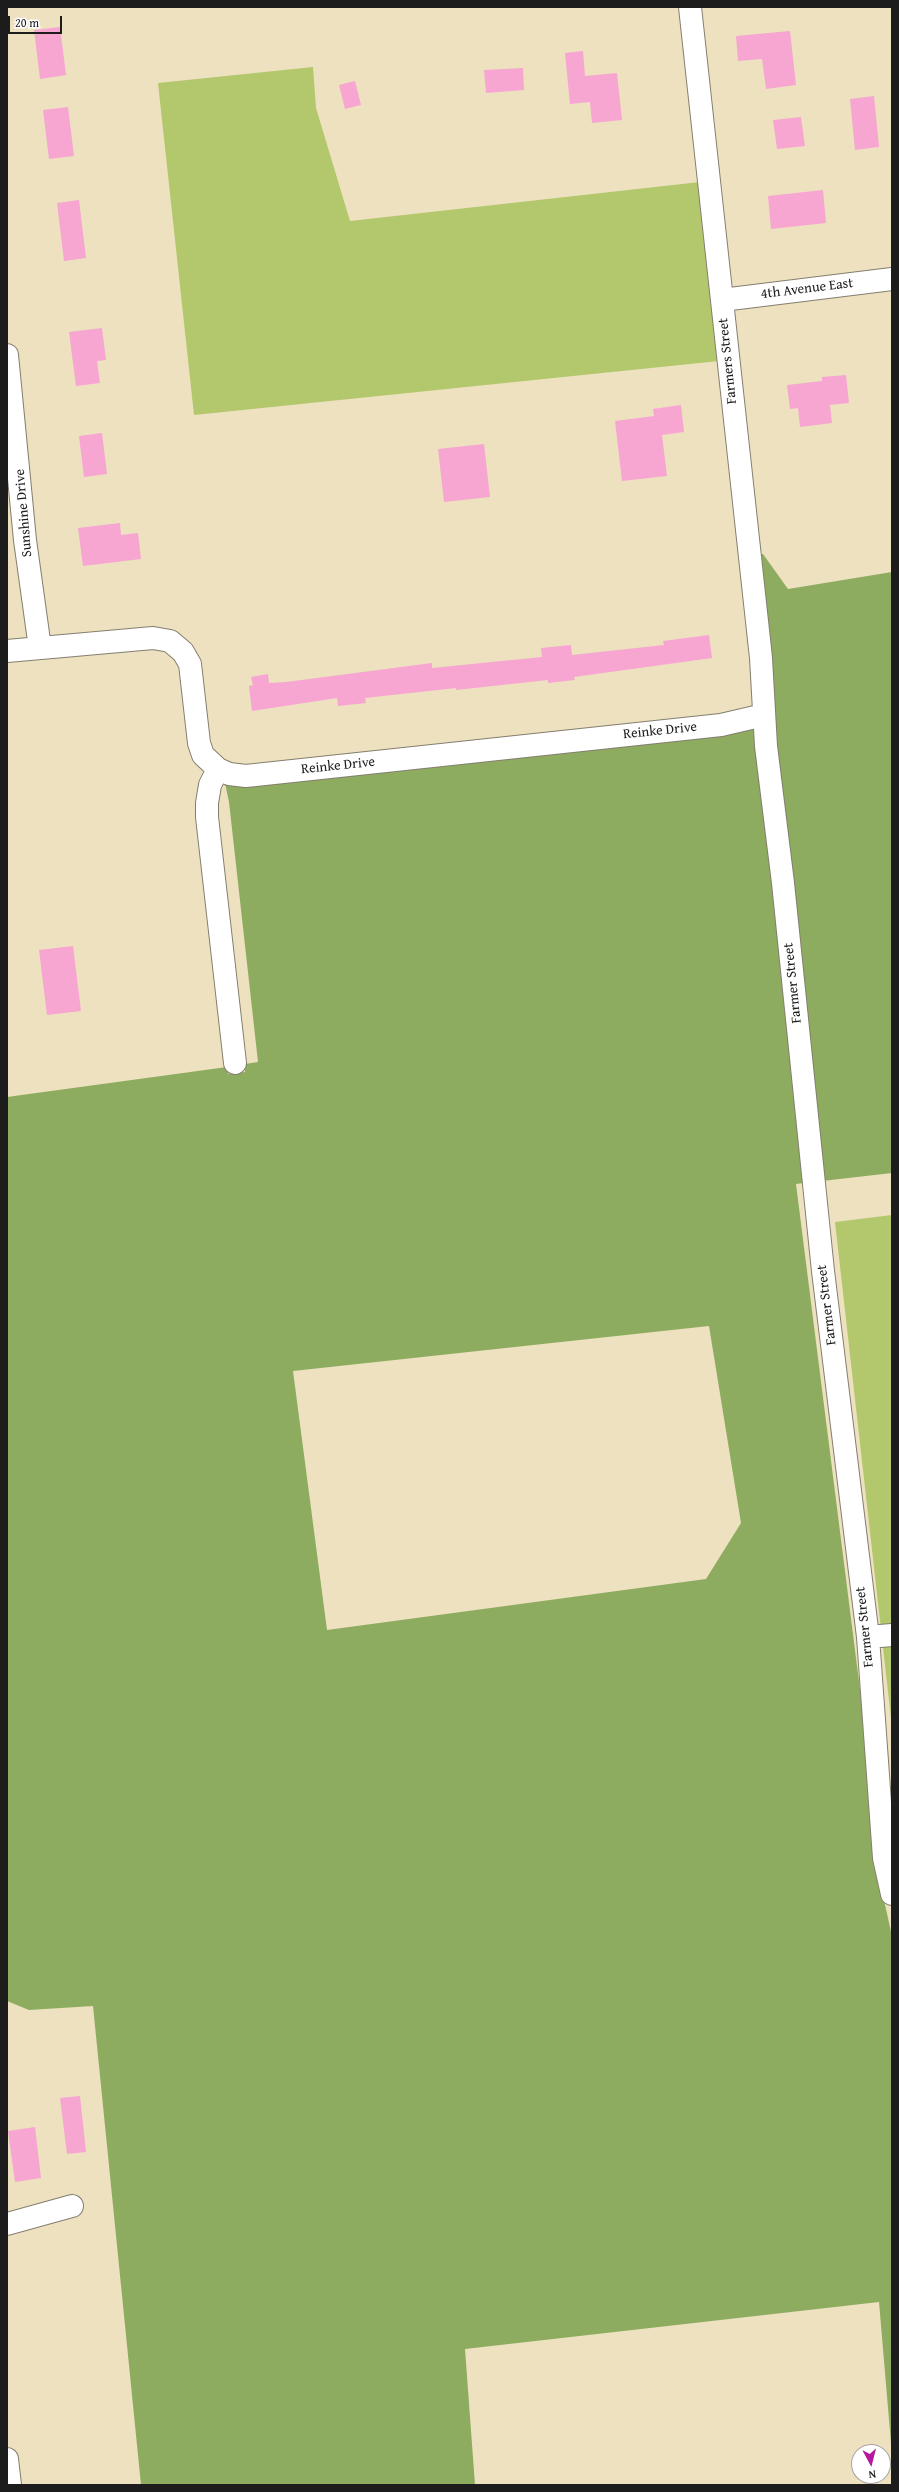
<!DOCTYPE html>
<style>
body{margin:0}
#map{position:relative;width:899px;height:2492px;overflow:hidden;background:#ede1c0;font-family:"Gentium Book Plus",serif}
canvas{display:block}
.frame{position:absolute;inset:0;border:8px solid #1c1c1c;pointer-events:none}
.north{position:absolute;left:851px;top:2444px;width:40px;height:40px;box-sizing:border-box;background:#fff;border:1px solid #a4a4a4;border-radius:50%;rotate:173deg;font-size:11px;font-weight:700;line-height:16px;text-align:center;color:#1c1c1c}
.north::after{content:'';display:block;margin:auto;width:14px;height:18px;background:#b5179e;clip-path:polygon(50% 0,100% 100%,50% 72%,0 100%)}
.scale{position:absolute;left:8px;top:16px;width:54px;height:18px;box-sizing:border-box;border:2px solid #1c1c1c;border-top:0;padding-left:5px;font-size:12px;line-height:14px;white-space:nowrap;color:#1c1c1c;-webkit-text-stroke:3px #fff;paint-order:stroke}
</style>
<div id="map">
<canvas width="899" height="2492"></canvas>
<div class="frame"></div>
<div class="north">N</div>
<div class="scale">20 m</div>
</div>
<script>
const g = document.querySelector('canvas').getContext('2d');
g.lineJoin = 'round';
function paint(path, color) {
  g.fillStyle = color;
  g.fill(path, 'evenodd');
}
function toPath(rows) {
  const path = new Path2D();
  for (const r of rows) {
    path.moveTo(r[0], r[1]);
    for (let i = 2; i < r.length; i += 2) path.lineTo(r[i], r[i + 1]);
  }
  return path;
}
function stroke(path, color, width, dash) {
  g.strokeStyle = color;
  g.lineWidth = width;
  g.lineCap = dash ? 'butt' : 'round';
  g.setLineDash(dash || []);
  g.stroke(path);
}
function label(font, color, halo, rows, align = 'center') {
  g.font = font + ' "Gentium Book Plus",serif';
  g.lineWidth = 3;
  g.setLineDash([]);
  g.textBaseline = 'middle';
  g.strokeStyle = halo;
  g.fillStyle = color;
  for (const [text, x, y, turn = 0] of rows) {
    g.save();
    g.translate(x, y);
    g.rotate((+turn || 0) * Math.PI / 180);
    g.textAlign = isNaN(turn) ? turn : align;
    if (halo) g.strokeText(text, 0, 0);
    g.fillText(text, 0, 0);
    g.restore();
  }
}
paint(toPath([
 [313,67,316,108,350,221,700,182,719,361,194,415,158,83],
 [892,1215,892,1727,835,1222]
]), '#b3c86c');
paint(toPath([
 [759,554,763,554,788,589,892,572,892,1173,822,1181,775,745],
 [756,728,804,1183,796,1184,866,1737,875,1860,892,1936,892,2455,879,2302,465,2349,475,2485,141,2485,93,2006,29,2010,7,2001,7,1097,227,1067,228,1074,245,1072,245,1064,258,1062,229,802,225,783],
 [709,1326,741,1523,706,1579,327,1630,293,1371]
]), '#8eac60');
paint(toPath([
 [60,27,66,75,40,79,34,30],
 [790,31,796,85,766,89,762,59,738,61,736,36],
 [583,51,585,76,617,73,622,120,592,123,590,102,570,104,565,53],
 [523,68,524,90,486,93,484,70],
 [355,81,361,105,345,109,339,85],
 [874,96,879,147,855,150,850,99],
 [68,107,74,156,49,159,43,110],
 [801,117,805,146,777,149,773,120],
 [823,190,826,223,771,229,768,196],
 [79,200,86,258,64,261,57,203],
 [102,328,106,360,97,361,100,383,76,386,69,332],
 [846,375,849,403,830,405,832,423,800,427,798,408,790,409,787,385,822,381,822,377],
 [681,405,684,432,662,435,667,476,622,481,615,421,654,416,653,409],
 [102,433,107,474,84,477,79,436],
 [484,444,490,497,444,502,438,449],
 [120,523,121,535,138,533,141,559,83,566,78,528],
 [709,635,712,658,574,677,575,680,548,683,548,680,456,690,456,688,365,698,366,703,338,706,337,698,252,711,249,686,253,685,251,677,268,674,269,683,286,682,432,663,432,668,542,657,541,648,571,645,572,655,664,645,663,641],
 [73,946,81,1011,47,1015,39,950],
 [80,2096,86,2152,67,2154,60,2098],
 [35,2127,41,2178,15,2182,8,2131]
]), '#f6a6d1');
const minor = toPath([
 [690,7,761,658,766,746,783,883,823,1271,868,1637,884,1858,892,1894],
 [722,300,892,279],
 [7,355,25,540,40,648],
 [7,651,153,638,170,641,183,652,190,664,199,743,203,755,218,769,229,774,246,776,721,725,764,715],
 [218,769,210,785,207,803,207,817,235,1063],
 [868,1637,892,1635],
 [7,2224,72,2206],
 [7,2459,10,2485]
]);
stroke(minor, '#847e6e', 24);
stroke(minor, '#fff', 22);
label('14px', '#1c1c1c', '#fff', [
 ["4th Avenue East",807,289,-7],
 ["Farmers Street",728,361,-96],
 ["Sunshine Drive",24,513,-95],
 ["Reinke Drive",660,731,-6],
 ["Reinke Drive",338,766,-6],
 ["Farmer Street",793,983,-96],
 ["Farmer Street",827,1305,-97],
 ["Farmer Street",865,1627,-96]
]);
</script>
